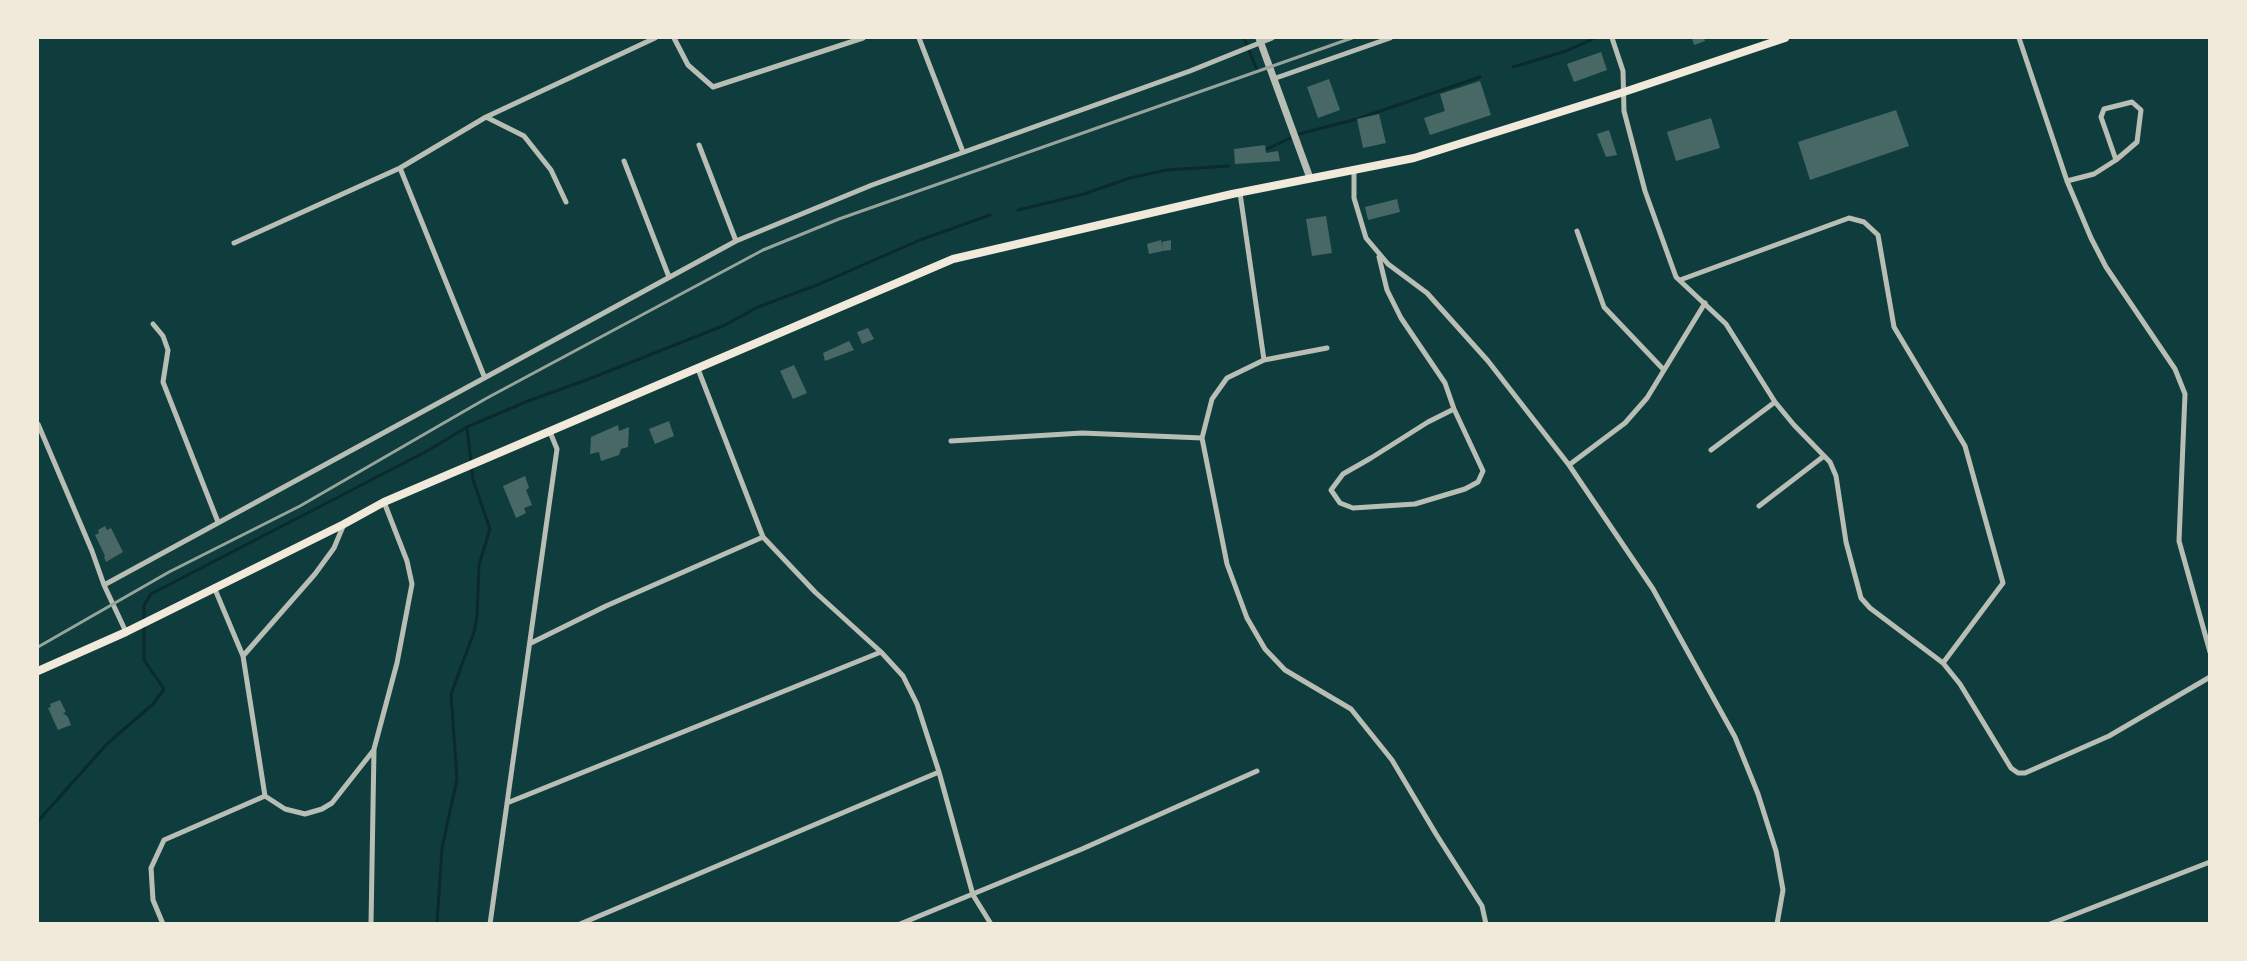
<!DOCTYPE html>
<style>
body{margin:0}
#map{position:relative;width:2247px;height:961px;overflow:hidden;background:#0f3d3e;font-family:"Work Sans",sans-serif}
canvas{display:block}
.frame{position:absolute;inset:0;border:39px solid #f1e9da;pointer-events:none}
</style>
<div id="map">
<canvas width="2247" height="961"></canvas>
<div class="frame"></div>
</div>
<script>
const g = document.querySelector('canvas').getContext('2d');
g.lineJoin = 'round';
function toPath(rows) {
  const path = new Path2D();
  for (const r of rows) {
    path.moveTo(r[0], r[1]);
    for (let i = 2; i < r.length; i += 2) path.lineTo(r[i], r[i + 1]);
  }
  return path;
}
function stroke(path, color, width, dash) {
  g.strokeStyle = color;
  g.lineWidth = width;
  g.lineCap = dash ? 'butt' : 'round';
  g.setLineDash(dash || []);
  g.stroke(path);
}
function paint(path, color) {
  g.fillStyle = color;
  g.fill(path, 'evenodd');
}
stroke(toPath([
 [1244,38,1257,70],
 [1513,67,1566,51,1595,38],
 [1267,149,1299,134,1357,119,1480,77],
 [1018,210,1084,194,1130,178,1166,170,1229,166],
 [38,821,107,744,153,704,164,689,144,660,144,605,151,594,429,450,467,427,528,401,589,379,725,325,758,307,817,285,920,240,990,215],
 [437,924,442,848,457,779,451,694,474,632,477,616,479,565,490,529,473,480,467,427]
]), '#0a2a2b', 3);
paint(toPath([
 [1692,38,1704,38,1705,41,1694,45],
 [1601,52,1607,70,1574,82,1567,64],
 [1329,79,1340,110,1318,118,1307,87],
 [1480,81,1491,115,1430,135,1424,118,1445,111,1440,94],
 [1896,110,1909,146,1810,180,1798,142],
 [1379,114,1386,143,1363,148,1357,119],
 [1711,118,1720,148,1676,161,1667,132],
 [1609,130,1617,155,1606,157,1597,134],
 [1265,145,1266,153,1278,151,1280,161,1235,164,1234,149],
 [1397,199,1400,212,1368,220,1365,207],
 [1326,216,1332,253,1312,256,1306,219],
 [1161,240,1163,251,1149,254,1147,244],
 [1171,240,1171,250,1163,251,1162,242],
 [868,328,874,339,862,344,857,332],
 [849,341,854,350,825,361,823,353],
 [794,365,807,393,793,399,780,371],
 [669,421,674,436,655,444,649,429],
 [618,425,619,431,629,427,628,447,621,449,619,455,601,461,599,452,590,454,591,437],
 [525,476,529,488,526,490,532,505,524,508,526,513,516,518,503,486],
 [105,526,107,530,111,528,123,552,106,562,104,557,105,556,95,535,99,533,98,530],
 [60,700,66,712,63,713,68,717,71,725,58,730,48,708,51,707,50,704]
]), '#486865');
stroke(toPath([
 [674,38,688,65,713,87,863,38],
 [919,38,963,152],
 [1612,38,1623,71,1624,111,1645,191,1676,277,1726,324,1775,402,1794,425,1830,462,1836,476,1846,542,1861,598,1870,608,1943,663,1960,684,2011,768,2018,773,2025,773,2109,736,2210,677],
 [2019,38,2067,181,2091,238,2106,267,2175,369,2185,394,2179,541,2210,652],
 [1273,79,1390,38],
 [486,117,524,136,551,170,566,202],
 [699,145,736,241],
 [624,161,669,277],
 [400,168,484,376],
 [1354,170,1354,198,1366,238,1388,264,1427,293,1488,361,1569,465,1653,589,1735,737,1758,794,1776,851,1783,890,1777,924],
 [2067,181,2094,174,2116,160,2137,142,2141,110,2132,102,2104,109,2101,117,2116,160],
 [1240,193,1264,360,1227,378,1212,399,1202,438,1227,564,1247,618,1265,649,1285,670,1351,709,1392,760,1436,834,1482,906,1486,924],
 [1577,231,1604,307,1663,369],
 [234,243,400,168,486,117,655,38],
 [1379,257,1387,290,1401,318,1445,383,1454,409,1483,471,1478,482,1465,489,1415,504,1353,508,1340,503,1331,490,1343,474,1371,458,1428,422,1454,409],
 [1680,280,1849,218,1864,222,1878,235,1894,327,1965,446,2003,583,1943,663],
 [153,324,163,336,168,350,163,382,218,522],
 [1264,360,1327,348],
 [698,369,763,537,815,592,881,652,903,676,917,704,939,772,973,895,991,924],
 [38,424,92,551,104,585,126,632],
 [951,441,1082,433,1202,438],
 [1711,450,1775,402],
 [1569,465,1625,423,1647,398,1705,303],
 [1759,506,1824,456],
 [104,585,736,241,872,185,1190,71,1272,38],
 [214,587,243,656,265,796],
 [531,643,606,606,763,537],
 [243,656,315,574,334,548,344,524],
 [507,803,881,652],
 [163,924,153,900,151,868,164,840,265,796,285,809,305,814,322,809,332,803,373,751],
 [371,924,374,749,397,663,412,584,407,561,384,502],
 [490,924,557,449,550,432],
 [580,924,939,772],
 [900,924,1082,849,1257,771],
 [2050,924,2210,862]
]), '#b8beb3', 5);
stroke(toPath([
 [1259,38,1310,178]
]), '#b8beb3', 7);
stroke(toPath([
 [38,671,126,632,344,524,384,502,953,259,1232,194,1414,158,1624,92,1785,38]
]), '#f1e9da', 8);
stroke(toPath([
 [38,647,169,572,300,506,487,398,763,250,839,219,1352,38]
]), '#97a49c', 3);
</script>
